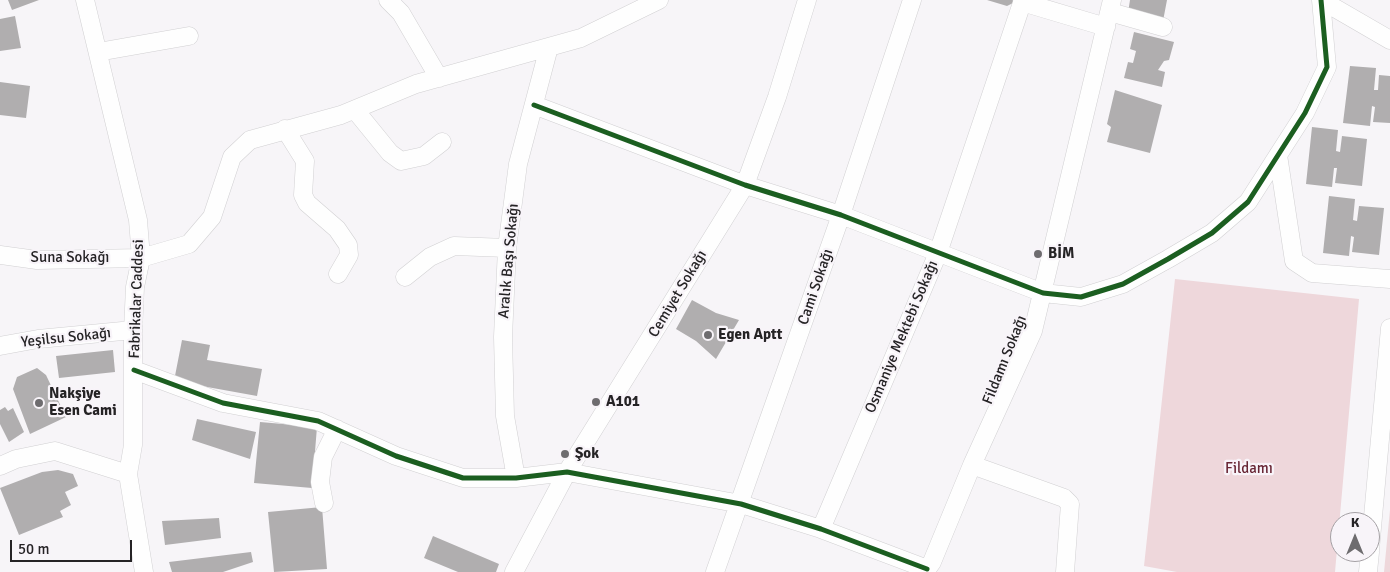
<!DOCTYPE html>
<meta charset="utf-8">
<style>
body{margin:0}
#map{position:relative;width:1390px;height:572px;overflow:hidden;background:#f7f5f8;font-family:Signika,sans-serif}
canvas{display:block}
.north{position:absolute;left:1330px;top:512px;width:50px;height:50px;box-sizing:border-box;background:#f8f4f9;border:1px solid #a4a0a4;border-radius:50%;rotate:0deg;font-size:14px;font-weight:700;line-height:20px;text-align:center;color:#252325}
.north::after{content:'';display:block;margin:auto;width:18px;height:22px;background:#6e6c6f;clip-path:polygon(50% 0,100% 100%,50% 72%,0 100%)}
.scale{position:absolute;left:10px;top:540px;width:122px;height:22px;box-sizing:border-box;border:2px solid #252325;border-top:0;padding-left:6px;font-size:15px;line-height:18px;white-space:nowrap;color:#252325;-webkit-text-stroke:4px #f8f4f9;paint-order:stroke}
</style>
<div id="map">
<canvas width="1390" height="572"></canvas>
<div class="north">K</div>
<div class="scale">50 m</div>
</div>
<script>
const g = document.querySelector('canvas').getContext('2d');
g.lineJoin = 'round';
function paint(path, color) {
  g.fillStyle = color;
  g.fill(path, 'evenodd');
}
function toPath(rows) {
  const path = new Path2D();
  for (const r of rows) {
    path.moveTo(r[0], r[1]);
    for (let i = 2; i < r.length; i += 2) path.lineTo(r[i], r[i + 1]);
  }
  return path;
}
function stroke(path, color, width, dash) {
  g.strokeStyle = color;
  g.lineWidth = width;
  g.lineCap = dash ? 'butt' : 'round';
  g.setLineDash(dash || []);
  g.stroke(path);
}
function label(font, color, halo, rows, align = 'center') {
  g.font = font + ' Signika,sans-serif';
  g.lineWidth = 4.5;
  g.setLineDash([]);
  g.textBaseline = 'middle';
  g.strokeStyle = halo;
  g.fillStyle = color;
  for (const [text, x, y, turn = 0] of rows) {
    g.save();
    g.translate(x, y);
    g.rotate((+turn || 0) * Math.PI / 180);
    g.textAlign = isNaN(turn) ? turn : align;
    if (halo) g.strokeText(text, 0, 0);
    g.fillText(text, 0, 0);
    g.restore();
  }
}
paint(toPath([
 [1175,279,1359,299,1335,572,1177,572,1144,566],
 [1390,510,1390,572,1384,572]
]), '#eed7db');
paint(toPath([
 [8,0,39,0,12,10],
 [987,0,1013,0,1013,3,1007,6],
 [1130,0,1167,0,1163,21,1128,13],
 [15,16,21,48,0,51,0,19],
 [1134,32,1174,42,1169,60,1164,61,1158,70,1165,72,1162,87,1124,78,1128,62,1133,63,1136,51,1130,49],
 [1350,66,1376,68,1374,90,1378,90,1379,75,1390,76,1390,123,1373,122,1375,107,1372,106,1370,126,1343,123],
 [0,82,30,86,26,118,0,115],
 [1115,90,1162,105,1150,153,1107,142,1111,127,1107,124],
 [1312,127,1338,130,1336,151,1340,152,1342,136,1367,139,1362,186,1335,183,1337,168,1334,168,1332,187,1306,184],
 [1329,196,1355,199,1353,220,1357,221,1359,206,1384,208,1379,255,1352,252,1354,237,1351,236,1349,256,1323,253],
 [692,300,716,313,739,320,716,359,696,341,676,329],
 [182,340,210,345,207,360,262,369,257,396,174,381],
 [113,350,115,372,59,378,56,356],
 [37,368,46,375,66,417,30,434,13,389,17,377],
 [5,407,8,411,13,408,24,432,9,442,0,424,0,410],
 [197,419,256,432,250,459,192,440],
 [260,422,317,427,312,488,254,483],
 [58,470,73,474,78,486,65,492,71,505,60,511,63,517,19,535,0,488,42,472],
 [322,507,327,569,274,572,268,512],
 [219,518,221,538,165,545,162,521],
 [433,536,499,564,496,572,458,572,424,558],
 [251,552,253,562,223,572,172,572,169,562]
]), '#b0aeaf');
const minor = toPath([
 [85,0,138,220,141,258,135,287,133,330,133,445,128,474,144,572],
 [388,0,401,13,439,78],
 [1321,0,1390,40],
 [1022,2,1106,27],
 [1110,12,1163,27],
 [98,52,189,36],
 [534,105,745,185,841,215,1043,293,1081,297,1123,284,1168,259,1212,233,1248,202,1305,113,1327,67,1321,0],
 [355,110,390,153,401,161,424,156,442,142],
 [285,129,305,161,303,195,307,203,337,229,348,245,349,255,338,274],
 [1278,155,1294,261,1312,273,1390,279],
 [0,255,37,260,141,258,189,244,212,217,232,157,250,140,341,115,416,84,581,38,659,0],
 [405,277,430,257,454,246,507,248],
 [0,346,38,339,133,330],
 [134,370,223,403,318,421,396,456,463,478,516,478,567,472,741,504,821,529,927,569],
 [972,465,1064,498,1070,504,1065,572],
 [0,466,16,459,55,451,128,474],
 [516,478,505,416,503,337,507,248,518,164,549,47],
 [324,503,320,482,323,457,337,429],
 [821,529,938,253,1023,0],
 [1370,550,1390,328],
 [514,572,567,472,745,185,777,97,807,0],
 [715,572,841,215,912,0],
 [925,572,932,562,972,465,1033,331,1112,0],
 [1368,572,1370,552]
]);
stroke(minor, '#d1d0d2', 19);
stroke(minor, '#fefefe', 18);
stroke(toPath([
 [534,105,745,185,841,215,1043,293,1081,297,1123,284,1168,259,1212,233,1248,202,1305,113,1327,67,1321,0],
 [134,370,223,403,318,421,396,456,463,478,516,478,567,472,741,504,821,529,927,569]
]), '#1b5e20', 5);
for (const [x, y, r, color] of [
 [1038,254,5,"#6e6c6f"],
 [708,335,5,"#6e6c6f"],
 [596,402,5,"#6e6c6f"],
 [39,403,5,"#6e6c6f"],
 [565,454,5,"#6e6c6f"]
]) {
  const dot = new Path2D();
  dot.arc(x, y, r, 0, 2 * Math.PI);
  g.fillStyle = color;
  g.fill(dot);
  stroke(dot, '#f8f4f9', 2);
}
label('bold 15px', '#252325', '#f8f4f9', [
 ["BİM",1048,254],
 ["Egen Aptt",718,335],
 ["Nakşiye",49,394],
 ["Esen Cami",49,411],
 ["A101",606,402],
 ["Şok",575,454]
], 'left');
label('15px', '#252325', '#f8f4f9', [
 ["Suna Sokağı",70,258],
 ["Aralık Başı Sokağı",509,261,-85],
 ["Cami Sokağı",816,287,-71],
 ["Cemiyet Sokağı",678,294,-59],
 ["Fabrikalar Caddesi",137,299,-88],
 ["Osmaniye Mektebi Sokağı",902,337,-67],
 ["Yeşilsu Sokağı",66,338,-6],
 ["Fildamı Sokağı",1005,360,-68]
]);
label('15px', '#682635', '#f8f4f9', [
 ["Fildamı",1249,469]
]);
</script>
